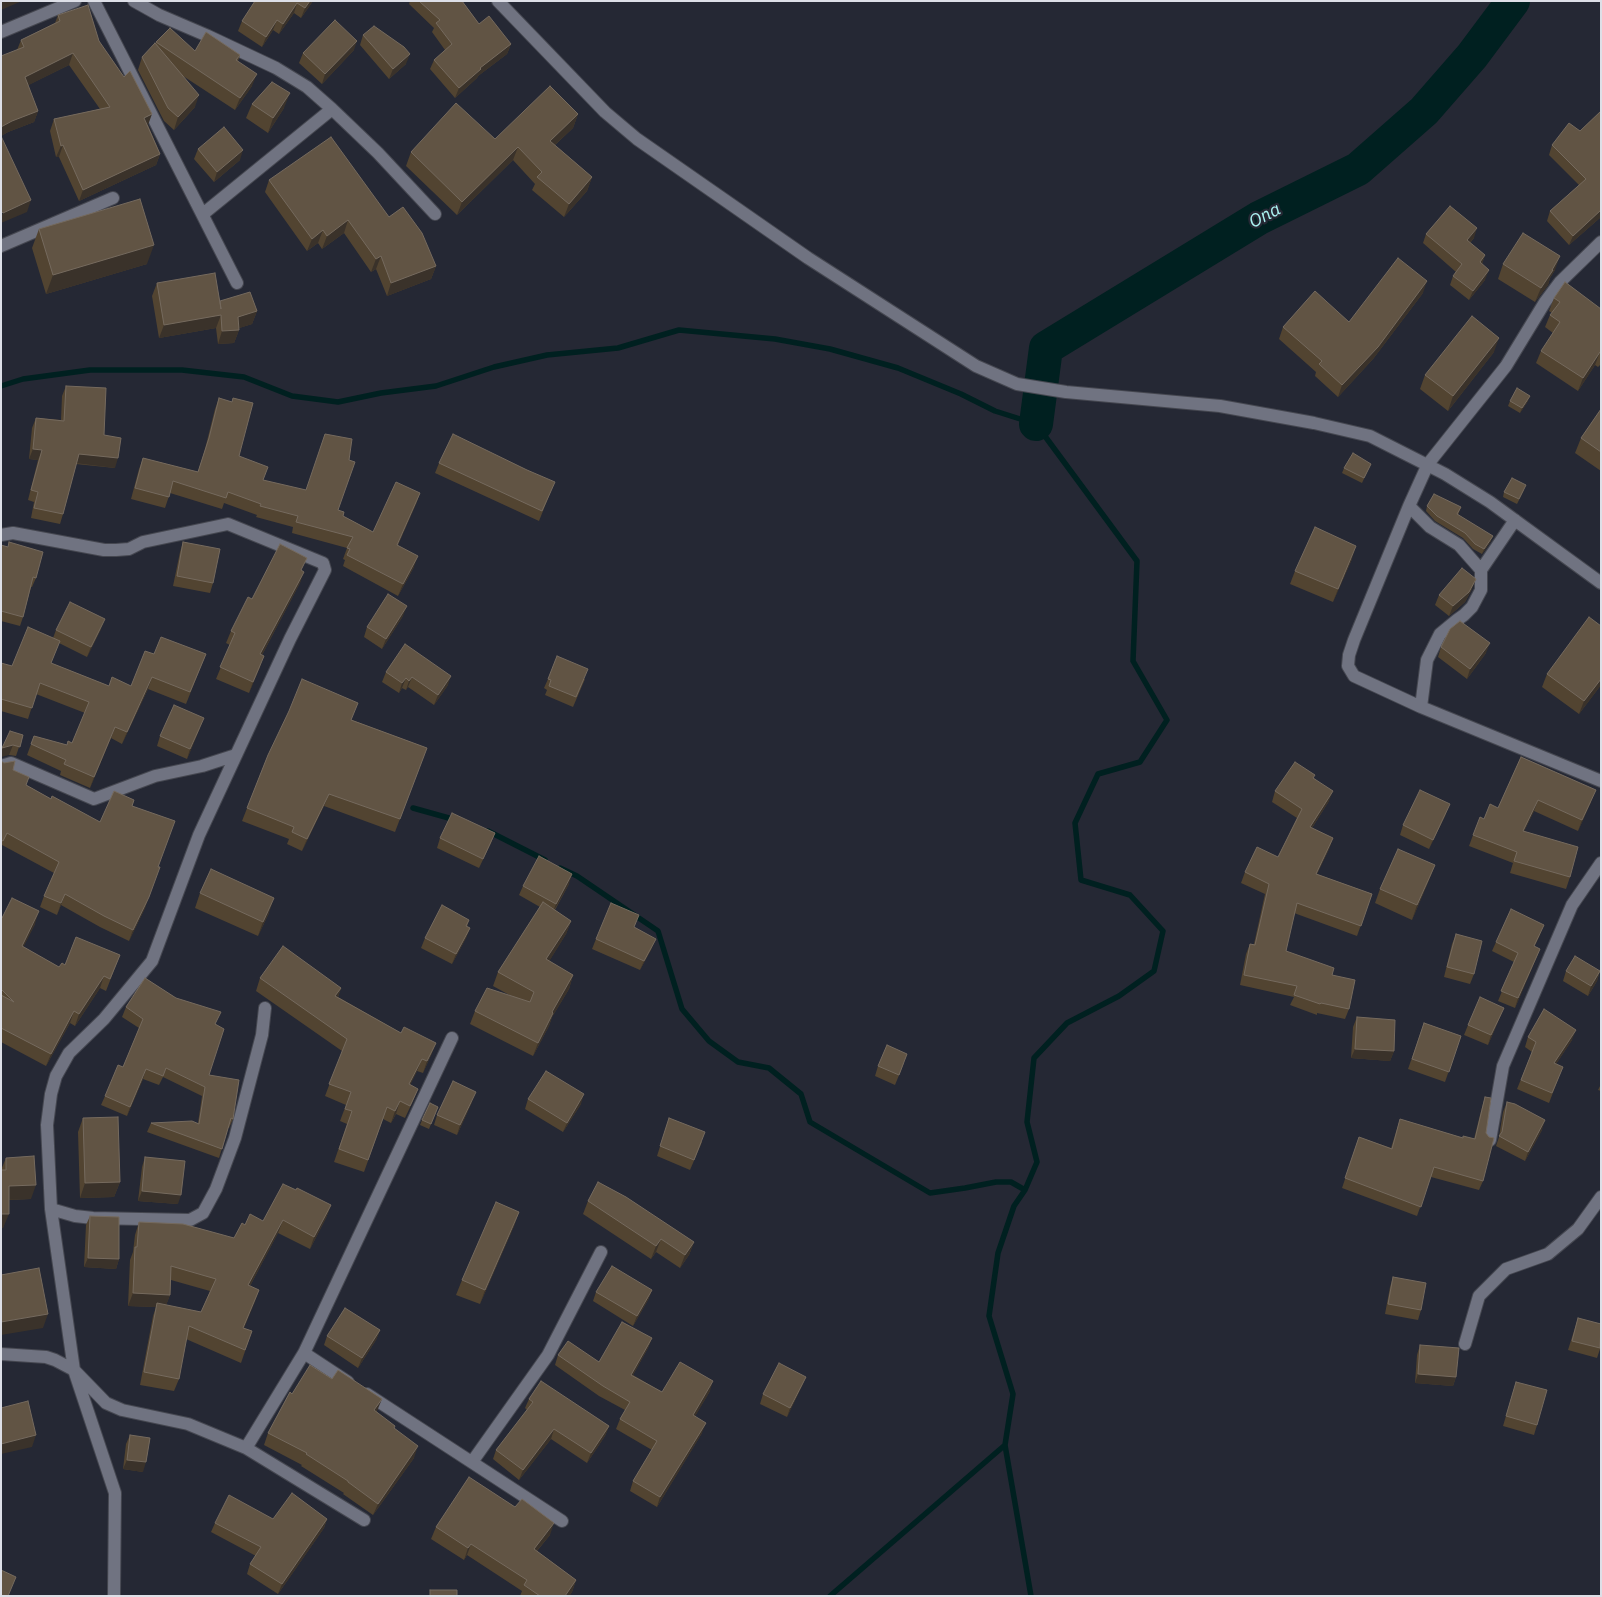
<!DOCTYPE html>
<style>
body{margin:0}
#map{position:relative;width:1602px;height:1597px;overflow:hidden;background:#252834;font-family:"IBM Plex Sans",sans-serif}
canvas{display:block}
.frame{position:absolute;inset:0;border:2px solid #dddfe7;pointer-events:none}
</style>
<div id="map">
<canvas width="1602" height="1597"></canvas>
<div class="frame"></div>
</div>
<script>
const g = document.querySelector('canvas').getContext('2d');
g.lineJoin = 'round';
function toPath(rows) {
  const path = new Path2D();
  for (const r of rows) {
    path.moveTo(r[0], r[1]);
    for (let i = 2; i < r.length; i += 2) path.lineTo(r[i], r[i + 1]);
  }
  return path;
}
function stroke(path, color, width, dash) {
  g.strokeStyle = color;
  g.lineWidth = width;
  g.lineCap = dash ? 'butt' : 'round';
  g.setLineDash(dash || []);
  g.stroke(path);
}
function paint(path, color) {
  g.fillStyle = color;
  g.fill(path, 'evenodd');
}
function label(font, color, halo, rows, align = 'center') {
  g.font = font + ' "IBM Plex Sans",sans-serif';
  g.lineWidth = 4.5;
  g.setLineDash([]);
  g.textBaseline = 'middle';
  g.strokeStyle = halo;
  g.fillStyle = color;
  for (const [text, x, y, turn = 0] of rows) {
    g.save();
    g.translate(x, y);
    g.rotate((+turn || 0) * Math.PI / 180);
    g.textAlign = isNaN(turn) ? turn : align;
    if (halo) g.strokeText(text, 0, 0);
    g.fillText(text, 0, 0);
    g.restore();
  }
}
stroke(toPath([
 [1,386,23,379,90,370,182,370,244,377,292,396,338,402,381,393,436,386,494,367,547,355,618,348,679,330,775,339,830,349,898,368,961,394,995,411,1036,424,1137,561,1133,661,1167,720,1140,762,1098,774,1075,823,1081,880,1130,895,1163,931,1154,971,1119,996,1067,1023,1034,1058,1027,1122,1037,1162,1025,1190,1014,1206,998,1253,989,1316,1013,1394,1005,1445,1031,1596],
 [413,808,456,820],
 [488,831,545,860],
 [560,868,577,876,658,931,682,1009,709,1041,738,1062,769,1068,801,1094,810,1122,930,1193,965,1188,996,1182,1011,1182,1025,1190],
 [830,1596,1005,1445]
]), '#002020', 5.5);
stroke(toPath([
 [1036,424,1046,348,1259,218,1358,169,1424,111,1472,56,1513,1]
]), '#002020', 34);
const minor = toPath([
 [94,1,237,283],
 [134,1,159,15,208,36,276,68,307,87,332,109,378,153,435,214],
 [498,1,605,112,637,139,808,258,976,366,1017,384,1066,392,1220,406,1314,423,1370,436,1445,474,1490,502,1601,583],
 [1,32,75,1],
 [203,214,332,109],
 [1601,242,1560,282,1545,302,1506,366,1428,464,1409,506,1354,640,1349,655,1348,666,1354,676,1421,707,1601,781],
 [1,246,113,198],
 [1409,506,1430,527,1459,545,1481,570],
 [1,535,13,533,104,550,116,550,129,549,143,542,228,524,323,563,325,570,290,639,199,835,152,961,104,1019,69,1053,56,1076,51,1094,47,1125,51,1209,74,1370,115,1493,114,1596],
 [1421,707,1427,660,1440,634,1457,620,1464,615,1472,607,1481,590,1481,570,1515,520],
 [1,766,11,763,94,799,155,776,202,766,236,755],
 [1490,1140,1503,1066,1572,905,1601,863],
 [51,1209,75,1216,93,1218,190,1220,203,1213,216,1189,235,1138,262,1035,265,1008],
 [1465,1344,1479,1296,1506,1269,1548,1254,1578,1229,1601,1197],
 [304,1353,348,1382],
 [1,1354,46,1357,55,1360,74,1370,106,1403,122,1410,188,1424,246,1448,364,1520],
 [367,1394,562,1521],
 [246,1448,304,1353,452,1038],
 [472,1462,548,1355,601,1252]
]);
stroke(minor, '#454750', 14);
stroke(minor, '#707381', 12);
paint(toPath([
 [255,1,313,1,301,18,294,13,279,34,273,30,262,47,238,31,242,21],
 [410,1,462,1,479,24,511,44,507,54,478,76,477,78,455,98,430,69,434,60,445,50,432,32,434,28,409,4],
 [58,15,99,41,148,125,160,154,156,165,79,201,59,157,56,157,50,131,54,119,100,109,69,65,28,85,38,111,34,122,8,132,1,136,17,50,21,40,55,23],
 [363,35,406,64,389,79,360,45],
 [156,42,195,51,240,55,238,61,252,86,235,110,183,76,195,107,174,130,164,121,138,70,142,57,156,44],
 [354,50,322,84,299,63,303,53],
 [252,104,284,108,268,133,246,118],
 [1601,111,1601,217,1569,245,1547,221,1550,211,1579,185,1549,155,1552,145,1580,131],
 [578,114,573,128,555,145,592,177,587,191,564,217,532,190,535,184,513,160,457,215,406,166,411,152,495,139],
 [198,149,240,160,214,182,194,159],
 [269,180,389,217,436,266,431,279,387,296,376,269,371,272,344,233,322,249,318,243,307,251,265,192],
 [39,229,147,264,46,294,32,248],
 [1426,234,1474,238,1470,243,1485,255,1482,264,1485,280,1469,300,1450,285,1453,276,1456,272,1423,243],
 [1503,264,1555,270,1550,278,1548,285,1535,302,1498,279],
 [157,283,220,303,257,311,252,324,239,328,239,330,234,343,218,344,216,328,159,338,152,296],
 [1423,293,1373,359,1338,397,1315,376,1316,372,1279,339,1283,327,1349,322],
 [1554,298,1601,309,1601,364,1598,367,1595,365,1578,391,1536,363,1541,351,1553,333,1545,327,1550,315,1552,313,1549,311],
 [1494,352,1448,411,1420,389,1425,375],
 [66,386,104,435,115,468,76,464,63,514,60,524,31,518,34,502,28,500,38,460,29,459,32,428,36,418,61,420,62,396],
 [219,398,239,456,263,480,338,510,343,516,373,532,420,493,416,504,398,545,414,567,398,596,343,566,345,560,343,559,347,548,292,533,293,527,256,517,257,515,224,503,222,509,170,493,165,508,131,499,139,469,143,458,198,472,205,449,215,409],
 [1510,401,1528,401,1520,413,1508,406],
 [1601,409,1601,471,1575,453,1581,438],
 [439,463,551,491,539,521,435,473],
 [1371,464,1362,483,1342,473,1344,468],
 [1524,490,1517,504,1503,497,1504,492],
 [1427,506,1461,507,1458,515,1491,541,1482,554,1473,549,1463,538,1435,521,1426,511],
 [183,542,213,583,210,593,173,586,180,552],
 [1,545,36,578,32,587,31,587,23,617,20,626,1,621],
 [1352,559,1333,602,1290,584,1295,571],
 [302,571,300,583,262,655,260,667,249,693,216,679,230,645,226,643,231,631,252,599],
 [1472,589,1465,602,1449,616,1435,605,1439,595],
 [403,616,382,649,364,637,367,627],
 [101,629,87,657,59,643,51,663,109,686,131,686,154,654,206,654,186,704,148,689,122,744,111,738,90,788,60,775,61,771,27,755,34,736,67,745,72,743,85,713,36,694,28,719,1,711,1,663,12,666,53,638,56,630],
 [1441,647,1486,653,1467,679,1438,657],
 [386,672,448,685,434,705,408,687,406,690,402,688,399,693,382,682],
 [1547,674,1601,685,1579,714,1542,687],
 [548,679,585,679,573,707,545,695,547,690,544,688],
 [352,720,427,748,395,832,324,806,302,851,287,844,289,839,242,821,268,755],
 [200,728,187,759,157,746,160,736],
 [23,735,16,756,9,755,1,752],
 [1521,757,1591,802,1578,831,1534,811,1524,831,1570,877,1566,889,1510,873,1513,863,1469,846,1473,835,1484,819,1498,808],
 [1,761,13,770,26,785,51,799,100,822,134,800,132,806,158,867,145,908,129,941,100,927,61,905,57,915,40,907,44,896,54,873,2,845,1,847],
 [1314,778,1329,801,1312,828,1333,838,1329,849,1317,874,1372,894,1357,936,1294,913,1286,951,1332,975,1349,1009,1345,1019,1317,1013,1317,1015,1290,1005,1294,997,1240,985,1246,954,1250,944,1254,944,1265,894,1241,883,1245,872,1278,857,1297,818,1272,802,1275,791],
 [1446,814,1429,849,1400,835,1403,825],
 [495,833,491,843,479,868,437,848,440,838],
 [1435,865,1429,880,1412,920,1375,903,1380,889],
 [569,884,555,910,571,921,566,934,549,961,573,975,569,989,552,1017,549,1026,533,1056,470,1024,475,1011,513,997,493,986,498,972,540,907,519,895,523,886],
 [200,893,269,913,258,936,195,908],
 [1,916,2,918,35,924,23,947,59,967,65,965,120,955,106,991,100,988,75,1026,70,1023,46,1066,1,1042],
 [469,920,467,927,470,928,466,938,452,964,421,948,425,938],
 [634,927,652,948,640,970,592,949,596,939],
 [1456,934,1474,974,1470,984,1444,977,1452,944],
 [1540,935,1534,947,1540,949,1515,1008,1498,1001,1514,962,1492,951,1496,942],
 [1566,971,1600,971,1597,981,1588,996,1563,981],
 [260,978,341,988,338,997,401,1033,436,1043,431,1055,423,1073,417,1071,410,1085,418,1089,413,1101,405,1118,396,1114,391,1123,383,1119,364,1172,334,1162,347,1124,340,1121,346,1105,325,1096,342,1051,256,991],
 [126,1007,216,1024,209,1075,233,1119,229,1128,228,1128,219,1158,147,1132,151,1123,198,1123,202,1096,163,1077,159,1085,143,1079,127,1116,101,1105,105,1096,123,1067,139,1028,122,1017],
 [1504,1008,1488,1045,1464,1035,1468,1025],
 [1357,1017,1394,1051,1390,1061,1351,1058,1353,1027],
 [1424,1023,1461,1036,1445,1082,1408,1069],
 [1528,1037,1572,1040,1556,1064,1559,1077,1549,1103,1517,1089,1532,1052,1525,1047],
 [904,1063,895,1085,875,1076,878,1066],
 [1601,1084,1601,1091,1598,1090],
 [1485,1097,1486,1133,1483,1181,1479,1190,1431,1177,1417,1216,1342,1188,1359,1137,1391,1148,1400,1119,1463,1138,1474,1139,1482,1107],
 [528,1099,581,1104,563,1132,525,1109],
 [472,1102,457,1135,434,1125,437,1115],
 [1507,1102,1542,1130,1525,1161,1496,1146,1499,1137,1503,1112],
 [438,1107,429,1129,420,1125,422,1120],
 [83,1118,120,1182,114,1197,80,1198,78,1132],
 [669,1118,702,1142,690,1170,657,1156],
 [145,1157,178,1204,138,1201,142,1167],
 [6,1158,31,1199,9,1200,3,1228,1,1170],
 [296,1190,331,1205,326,1218,310,1249,278,1233,250,1286,259,1290,244,1328,252,1331,241,1363,186,1339,179,1379,174,1391,140,1385,153,1316,156,1307,128,1306,130,1260,133,1252,135,1235,139,1222,234,1238,245,1225,263,1221],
 [171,1280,210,1291,201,1312,166,1305,170,1295],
 [588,1201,694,1242,689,1255,680,1268,656,1252,651,1259,583,1214],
 [519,1212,514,1226,480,1304,456,1295,462,1280],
 [90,1216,119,1259,116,1269,84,1267,86,1225],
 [1393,1277,1421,1310,1418,1320,1385,1314,1390,1287],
 [652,1290,648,1300,633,1326,593,1301,596,1292],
 [1578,1318,1601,1346,1597,1358,1568,1350],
 [380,1330,376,1340,358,1368,324,1345,327,1336],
 [652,1338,648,1348,633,1375,662,1392,710,1391,695,1416,702,1433,657,1507,630,1491,633,1481,652,1450,616,1429,620,1419,625,1410,599,1396,555,1365,558,1355,599,1362],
 [1420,1345,1456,1377,1453,1386,1415,1383,1417,1355],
 [806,1377,802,1386,787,1417,760,1404,763,1394],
 [1516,1382,1537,1425,1534,1435,1503,1426],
 [292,1394,377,1411,377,1412,394,1429,414,1458,373,1515,343,1494,344,1493,301,1466,302,1465,264,1445,268,1433],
 [529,1399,609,1426,605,1436,587,1463,551,1439,519,1480,493,1459,496,1450,527,1410,525,1408],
 [130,1435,143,1472,123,1469,126,1444],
 [273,1519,327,1519,324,1528,278,1594,247,1574,250,1564,256,1556,211,1532,215,1523],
 [436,1527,550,1535,537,1551,576,1580,572,1592,569,1596,520,1596,522,1591,467,1555,464,1560,431,1539]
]), '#524431');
paint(toPath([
 [2,1,22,1,1,10,1,4],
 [310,1,313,1,301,18,305,8],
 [297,3,294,13,279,34,283,24],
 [277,20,273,30,262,47,266,37],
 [357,41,354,50,322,84,325,74],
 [511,44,507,54,478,76,477,78,455,98,459,88,480,68],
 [73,53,69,65,21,89,25,77],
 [410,54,406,64,389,79,393,69],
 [257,74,252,86,235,110,240,98],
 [290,93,284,108,268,133,273,118],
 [199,95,195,107,174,130,178,117],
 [38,111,34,122,8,132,1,136,1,127,12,121],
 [152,114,148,125,140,129,144,118],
 [578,114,573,128,545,154,550,141],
 [63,145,59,157,56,157,61,146],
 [518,147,513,160,457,215,462,202],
 [243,150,240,160,214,182,217,172],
 [160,154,156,165,79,201,83,190],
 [592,177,587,191,564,217,569,204],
 [31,200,27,212,1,223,1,217,3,213],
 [1601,210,1601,217,1569,245,1573,236],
 [348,220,344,233,322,249,327,236],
 [1477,228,1474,238,1463,250,1467,240],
 [323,230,318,243,307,251,312,239],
 [154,245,147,264,46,294,53,275],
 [1485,255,1482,264,1480,262],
 [381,256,376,269,371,272,376,259],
 [1560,256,1555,270,1550,278,1548,285,1535,302,1541,288],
 [436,266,431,279,387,296,391,283],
 [1489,270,1485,280,1469,300,1473,291],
 [1427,281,1423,293,1373,359,1338,397,1342,385],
 [257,311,252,324,233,330,238,317],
 [221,315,216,328,159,338,164,325],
 [239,330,234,343,218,344,222,331],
 [1499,338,1494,352,1448,411,1453,396],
 [1600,352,1595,365,1578,391,1583,378],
 [1530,396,1528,401,1520,413,1522,408],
 [33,449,42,450,38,460,29,459],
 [79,454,118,458,115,468,75,463],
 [420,493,416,504,393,556,397,545],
 [1493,536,1491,541,1482,554,1484,549],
 [1356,546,1352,559,1333,602,1338,589],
 [418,556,414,567,398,596,403,584],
 [304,572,300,583,256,666,260,654],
 [1476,579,1472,589,1465,602,1449,616,1453,606],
 [407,606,403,616,382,649,386,639],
 [105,619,101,629,87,657,91,647],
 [1490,643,1486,653,1467,679,1470,669],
 [264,656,260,667,249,693,253,682],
 [451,676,448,685,434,705,438,695],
 [152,677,148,689,122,744,127,732],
 [412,677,408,687,406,690,409,681],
 [406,678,402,688,399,693,402,683],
 [1601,679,1601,685,1579,714,1584,701],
 [204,718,200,728,187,759,190,749],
 [115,727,111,738,90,788,94,777],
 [13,745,9,755,1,757,1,752,2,748],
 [1596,790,1591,802,1578,831,1582,820],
 [1333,791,1329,801,1306,837,1310,827],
 [329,794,324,806,302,851,307,839],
 [1538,800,1534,811,1519,842,1523,831],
 [1450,804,1446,814,1429,849,1433,840],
 [1333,838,1329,849,1312,884,1316,874],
 [1435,865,1429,880,1412,920,1417,905],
 [572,874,569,884,552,914,556,904],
 [65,894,61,905,57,915,61,903],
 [149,897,145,908,129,941,133,930],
 [274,898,269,913,258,936,263,922],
 [39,911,35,924,18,958,22,946],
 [571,921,566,934,542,973,546,959],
 [1544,925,1540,935,1530,956,1534,946],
 [470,928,466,938,452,964,456,954],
 [656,939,652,948,640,970,644,961],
 [1540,949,1536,959,1515,1008,1518,998],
 [1600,971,1597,981,1588,996,1591,986],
 [573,975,569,989,552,1017,549,1026,533,1056,538,1043,552,1012],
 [104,976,100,988,75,1026,79,1014],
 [341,988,337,1000,335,996],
 [1504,1008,1500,1017,1488,1045,1491,1035],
 [74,1011,70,1023,46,1066,51,1054],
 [1576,1030,1572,1040,1550,1073,1554,1063],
 [436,1043,431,1055,423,1073,427,1061],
 [1355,1049,1394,1051,1390,1061,1351,1058],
 [422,1059,417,1071,404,1097,409,1084],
 [146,1069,143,1079,127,1116,130,1107],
 [476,1092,472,1102,457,1135,460,1125],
 [584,1094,581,1104,563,1132,567,1123],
 [400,1101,396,1114,391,1123,395,1111],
 [1545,1120,1542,1130,1525,1161,1528,1152],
 [120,1182,114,1197,80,1198,85,1183],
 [36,1185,31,1199,4,1200,9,1186],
 [142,1191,181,1195,178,1204,138,1201],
 [331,1205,326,1218,310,1249,314,1237],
 [519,1212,514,1226,480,1304,485,1290],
 [1,1214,9,1214,3,1228,1,1228],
 [283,1220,278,1233,244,1297,248,1285],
 [661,1239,656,1252,651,1259,656,1246],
 [694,1242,689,1255,680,1268,685,1255],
 [88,1258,119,1259,116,1269,84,1267],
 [259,1290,255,1302,239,1340,243,1328],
 [652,1290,648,1300,633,1326,637,1316],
 [133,1293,170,1295,165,1308,157,1303,156,1307,128,1306],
 [48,1314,43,1328,1,1335,1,1322],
 [380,1330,376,1340,358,1368,362,1358],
 [652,1338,648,1348,628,1384,631,1375],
 [1418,1374,1456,1377,1453,1386,1415,1383],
 [806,1377,802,1386,787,1417,790,1408],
 [713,1381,710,1391,690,1425,693,1415],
 [382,1399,377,1411,370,1422,374,1410],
 [706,1423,702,1433,657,1507,660,1497],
 [609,1426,605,1436,587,1463,591,1453],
 [554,1429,551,1439,519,1480,523,1470],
 [36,1435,32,1447,1,1454,1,1444],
 [418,1446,414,1458,373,1515,378,1504],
 [127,1460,146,1462,143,1472,123,1469],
 [327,1519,324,1528,278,1594,282,1584],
 [554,1523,550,1535,529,1560,534,1549],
 [471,1544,467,1555,464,1560,468,1548],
 [576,1580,572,1592,569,1596,565,1596]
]), '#3a322a');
const building = toPath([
 [255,1,310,1,305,8,297,3,283,24,277,20,266,37,242,21,255,1],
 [419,1,462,1,479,24,489,16,511,44,480,68,481,69,459,88,434,60,452,44,436,23,440,20,419,1],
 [88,5,99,41,124,77,130,71,152,114,144,118,160,154,83,190,63,145,61,146,54,119,110,107,73,53,25,77,38,111,12,121,1,127,1,56,24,47,21,40,60,21,58,15,88,5],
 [335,20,357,41,325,74,303,53,335,20],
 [374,26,404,47,410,54,393,69,363,35,374,26],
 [170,28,195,51,206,32,240,55,236,60,257,74,240,98,156,42,170,28],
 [155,43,199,95,178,117,168,108,142,57,155,43],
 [272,82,290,93,273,118,252,104,272,82],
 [550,86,578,114,550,141,592,177,569,204,537,177,542,172,518,147,462,202,411,152,456,103,495,139,550,86],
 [1601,111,1601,210,1573,236,1550,211,1586,179,1552,145,1569,123,1580,131,1601,111],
 [224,127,243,150,217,172,198,149,224,127],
 [1,136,31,200,3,213,1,211,1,136],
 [331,137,389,217,403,207,422,233,436,266,391,283,381,256,376,259,348,220,327,236,323,230,312,239,269,180,331,137],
 [140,199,154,245,53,275,39,229,140,199],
 [1450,206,1477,228,1467,240,1485,255,1480,262,1489,270,1473,291,1453,276,1462,264,1426,234,1450,206],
 [1523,233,1560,256,1552,270,1553,270,1541,288,1503,264,1523,233],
 [1398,258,1427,281,1378,347,1342,385,1319,364,1322,361,1283,327,1315,291,1349,322,1398,258],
 [215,273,221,309,220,301,250,292,257,311,238,317,239,330,222,331,221,315,164,325,157,283,215,273],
 [1565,282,1601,309,1601,353,1600,352,1583,378,1541,351,1560,322,1550,315,1560,302,1554,298,1565,282],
 [1472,316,1499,338,1453,396,1425,375,1472,316],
 [66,386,106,388,104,435,121,438,118,458,79,454,63,514,34,508,38,492,31,490,42,450,33,449,36,418,64,421,66,386],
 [1517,388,1530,396,1522,408,1510,401,1517,388],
 [219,398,232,402,233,398,253,403,239,456,268,467,263,480,306,490,325,434,352,439,349,460,355,462,338,510,344,512,343,516,373,532,396,482,420,493,397,545,418,556,403,584,347,555,350,549,347,548,353,537,296,522,298,516,260,506,261,504,228,492,226,498,173,481,169,497,135,488,143,458,198,472,209,438,219,398],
 [1601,409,1601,452,1581,438,1601,409],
 [453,434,527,470,555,482,542,511,439,463,453,434],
 [1353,453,1371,464,1364,478,1344,468,1353,453],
 [1512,478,1526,485,1519,499,1504,492,1512,478],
 [1434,494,1461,507,1457,514,1493,536,1484,549,1475,544,1465,533,1437,516,1427,506,1434,494],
 [1315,527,1356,546,1338,589,1295,571,1315,527],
 [9,542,43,552,36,578,33,577,23,617,1,611,1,545,8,547,9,542],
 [183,542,220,549,213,583,177,576,183,542],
 [280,544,307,558,301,570,304,572,260,654,264,656,253,682,220,667,235,633,231,631,248,597,252,599,280,544],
 [1462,568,1476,579,1469,592,1453,606,1439,595,1462,568],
 [388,594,407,606,386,639,367,627,388,594],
 [70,602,105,619,91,647,56,630,70,602],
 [1589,617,1601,626,1601,679,1584,701,1547,674,1589,617],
 [1460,621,1490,643,1470,669,1441,647,1450,629,1460,621],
 [28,627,60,641,51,663,109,686,112,677,131,686,145,651,154,654,161,637,206,654,190,692,152,677,127,732,115,727,94,777,64,764,66,760,31,744,34,736,67,745,68,741,72,743,89,702,40,683,32,708,1,699,1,663,12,666,28,627],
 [405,644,451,676,438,695,412,677,409,681,406,678,402,683,386,672,405,644],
 [557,656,588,669,576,697,549,686,551,680,548,679,557,656],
 [302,679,358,703,351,720,427,748,400,819,329,794,307,839,292,832,294,827,247,808,268,755,289,711,302,679],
 [174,705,204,718,190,749,160,736,174,705],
 [10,731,23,735,20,747,13,745,2,748,10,731],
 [1521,757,1596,790,1582,820,1538,800,1523,831,1578,847,1570,877,1514,861,1517,852,1473,835,1480,817,1484,819,1490,804,1498,808,1521,757],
 [1,761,4,763,15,761,13,770,29,777,26,785,51,799,52,796,100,822,114,791,134,800,132,806,175,821,158,867,160,867,149,897,133,930,104,916,65,894,61,903,44,896,59,862,7,833,3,841,1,840,1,761],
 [1295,762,1315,775,1313,778,1333,791,1310,827,1333,838,1316,874,1372,894,1361,926,1297,903,1286,951,1334,968,1332,975,1355,980,1349,1009,1321,1003,1320,1004,1294,995,1297,986,1244,975,1250,944,1255,945,1269,884,1245,872,1257,847,1278,857,1302,809,1275,791,1295,762],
 [1420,790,1450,804,1433,840,1403,825,1420,790],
 [452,813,495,833,483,859,440,838,452,813],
 [1398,849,1435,865,1417,905,1380,889,1398,849],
 [539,856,572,874,556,904,523,886,539,856],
 [211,869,274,898,263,922,200,893,211,869],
 [12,898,39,911,22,946,59,967,62,963,65,965,76,937,120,955,110,979,104,976,79,1014,74,1011,51,1054,1,1028,1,995,14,1002,1,989,1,916,2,918,12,898],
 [543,902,571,921,546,959,573,975,552,1012,553,1013,538,1043,475,1011,487,988,530,1002,534,992,498,972,543,902],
 [611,903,639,915,634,927,656,939,644,961,596,939,611,903],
 [442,905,469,920,466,926,470,928,456,954,425,938,442,905],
 [1511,909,1544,925,1534,946,1540,949,1518,998,1501,991,1518,953,1496,942,1511,909],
 [1456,934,1482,941,1474,974,1447,967,1456,934],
 [283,946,341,988,335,996,401,1033,404,1027,436,1043,427,1061,422,1059,409,1084,418,1089,410,1106,400,1101,395,1111,387,1107,368,1160,339,1149,352,1111,345,1109,351,1092,329,1084,347,1039,260,978,283,946],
 [1575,956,1600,971,1591,986,1566,971,1575,956],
 [145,978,176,998,221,1012,215,1024,224,1029,209,1075,239,1080,233,1119,231,1118,222,1149,151,1123,192,1121,199,1124,205,1087,166,1068,163,1076,146,1069,130,1107,105,1096,118,1065,123,1067,143,1019,126,1007,145,978],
 [1480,997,1504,1008,1491,1035,1468,1025,1480,997],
 [1544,1009,1576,1030,1554,1063,1563,1067,1552,1093,1521,1080,1536,1042,1528,1037,1544,1009],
 [1357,1017,1395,1020,1394,1051,1355,1049,1357,1017],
 [1424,1023,1461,1036,1449,1072,1412,1059,1424,1023],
 [887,1045,907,1054,899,1075,878,1066,887,1045],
 [546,1071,584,1094,567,1123,528,1099,546,1071],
 [453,1081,476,1092,460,1125,437,1115,453,1081],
 [1485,1097,1491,1098,1486,1133,1489,1137,1494,1138,1483,1181,1434,1167,1421,1207,1345,1178,1359,1137,1392,1149,1400,1119,1463,1138,1463,1136,1475,1139,1485,1097],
 [1507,1102,1515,1104,1545,1120,1528,1152,1499,1136,1502,1132,1507,1102],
 [430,1103,438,1107,431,1124,422,1120,430,1103],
 [118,1117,120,1182,85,1183,83,1118,118,1117],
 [669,1118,705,1132,694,1160,660,1146,669,1118],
 [34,1156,36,1185,9,1186,9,1214,1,1214,1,1170,6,1170,6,1158,34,1156],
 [145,1157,185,1161,181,1195,142,1191,145,1157],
 [598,1182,626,1197,694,1242,685,1255,661,1239,656,1246,588,1201,598,1182],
 [283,1184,296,1190,297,1188,331,1205,314,1237,283,1220,248,1285,259,1290,243,1328,252,1331,245,1350,189,1326,179,1379,144,1372,157,1303,201,1312,216,1279,171,1266,170,1295,133,1293,135,1247,137,1247,139,1222,183,1224,234,1238,242,1223,245,1225,250,1214,263,1221,283,1184],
 [496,1202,519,1212,485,1290,462,1280,496,1202],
 [90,1216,119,1217,119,1259,88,1258,90,1216],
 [612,1266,652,1290,637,1316,596,1292,612,1266],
 [39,1268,48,1314,1,1322,1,1275,39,1268],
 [1393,1277,1426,1283,1421,1310,1388,1304,1393,1277],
 [345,1308,380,1330,362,1358,327,1336,345,1308],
 [1578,1318,1601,1324,1600,1348,1572,1341,1578,1318],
 [622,1322,652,1338,631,1375,662,1392,680,1362,713,1381,693,1415,706,1423,660,1497,633,1481,657,1441,620,1419,630,1402,603,1386,558,1355,568,1341,599,1362,622,1322],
 [1420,1345,1459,1348,1456,1377,1418,1374,1420,1345],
 [779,1363,806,1377,790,1408,763,1394,779,1363],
 [310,1365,332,1379,338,1370,382,1399,374,1410,395,1426,394,1428,418,1446,378,1504,348,1482,348,1481,306,1454,307,1453,268,1433,290,1392,292,1394,310,1365],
 [541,1381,609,1426,591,1453,554,1429,523,1470,496,1450,533,1402,529,1399,541,1381],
 [1516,1382,1547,1390,1537,1425,1506,1416,1516,1382],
 [28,1401,36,1435,1,1444,1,1408,28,1401],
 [130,1435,150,1438,146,1462,127,1460,130,1435],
 [469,1477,515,1507,522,1499,554,1523,534,1549,576,1580,565,1596,540,1596,524,1585,527,1580,471,1544,468,1548,436,1527,469,1477],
 [292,1493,327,1519,282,1584,250,1564,261,1547,215,1523,229,1495,273,1519,292,1493],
 [1,1570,16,1577,8,1596,1,1596,1,1570],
 [430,1590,457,1590,457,1596,430,1596,430,1590]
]);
paint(building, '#615444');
stroke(building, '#756a5e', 1);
label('italic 18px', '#aaf1f0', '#252834', [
 ["Ona",1265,216,-28]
]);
</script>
